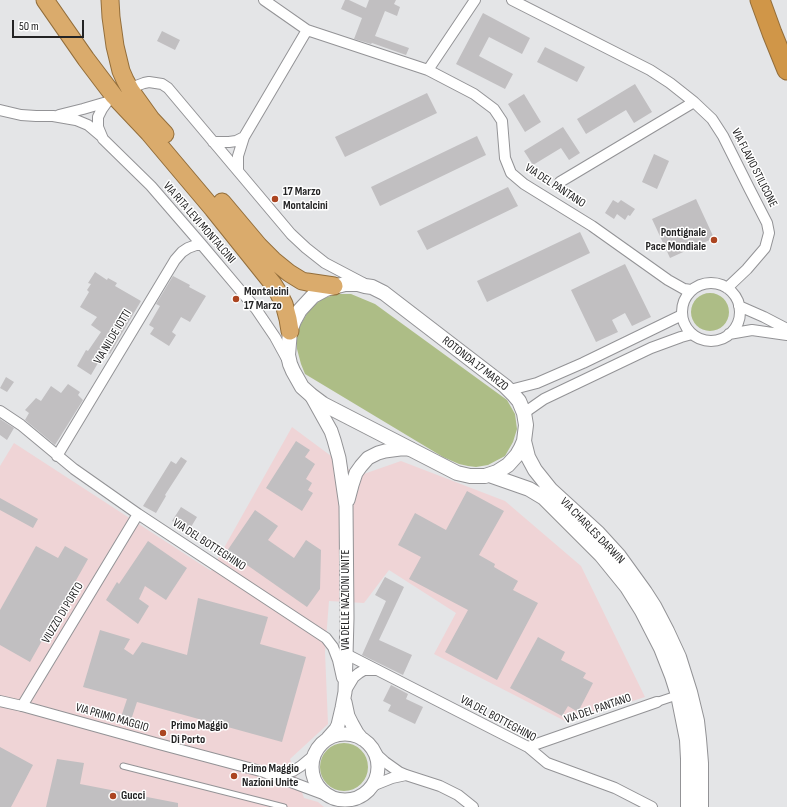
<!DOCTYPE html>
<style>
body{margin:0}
#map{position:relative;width:787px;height:807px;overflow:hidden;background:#e4e5e7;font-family:"Sofia Sans Condensed",sans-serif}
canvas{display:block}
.scale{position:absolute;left:12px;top:20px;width:72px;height:18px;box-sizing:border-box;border:2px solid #232324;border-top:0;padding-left:5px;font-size:12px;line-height:14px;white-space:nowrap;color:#232324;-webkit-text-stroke:3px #fff;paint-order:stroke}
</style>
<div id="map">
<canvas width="787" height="807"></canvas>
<div class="scale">50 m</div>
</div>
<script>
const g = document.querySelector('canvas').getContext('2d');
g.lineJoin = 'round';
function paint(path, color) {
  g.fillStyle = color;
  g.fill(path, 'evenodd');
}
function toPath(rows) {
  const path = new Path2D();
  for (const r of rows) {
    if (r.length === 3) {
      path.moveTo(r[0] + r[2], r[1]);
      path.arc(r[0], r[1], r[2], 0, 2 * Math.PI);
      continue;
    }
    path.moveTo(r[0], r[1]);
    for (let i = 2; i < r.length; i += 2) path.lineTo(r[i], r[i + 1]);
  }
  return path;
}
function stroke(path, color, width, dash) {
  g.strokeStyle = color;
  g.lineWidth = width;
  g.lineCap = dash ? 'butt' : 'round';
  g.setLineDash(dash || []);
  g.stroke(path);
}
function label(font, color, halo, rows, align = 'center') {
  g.font = font + ' "Sofia Sans Condensed",sans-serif';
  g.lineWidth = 3;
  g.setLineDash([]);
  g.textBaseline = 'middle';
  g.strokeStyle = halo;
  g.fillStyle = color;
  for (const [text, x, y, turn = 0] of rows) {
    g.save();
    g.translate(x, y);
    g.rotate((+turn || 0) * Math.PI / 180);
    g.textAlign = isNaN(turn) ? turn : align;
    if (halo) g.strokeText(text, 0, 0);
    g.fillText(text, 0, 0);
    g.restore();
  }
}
paint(toPath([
 [292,427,358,476,401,461,505,501,581,566,645,697,567,722,434,654,456,613,389,570,364,603,329,601,325,652,328,724,290,759,304,798,318,802,324,807,0,807,0,466,14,443,211,571]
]), '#efd4d6');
paint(toPath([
 [710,312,19],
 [336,294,351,294,375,304,507,400,515,414,517,429,513,442,505,456,488,465,476,467,468,466,459,464,443,457,305,374,301,364,297,349,297,331,309,310,322,299],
 [344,767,24]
]), '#adbd86');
paint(toPath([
 [345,0,349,0,366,8,369,0,396,0,394,4,400,7,397,16,385,11,375,36,409,48,406,55,372,43,371,44,354,39,362,18,341,9],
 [483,13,530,38,522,54,489,37,479,56,513,74,505,89,456,64],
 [162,31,180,40,175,50,157,41],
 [545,47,585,67,577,82,537,62],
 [635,84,652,112,634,123,626,110,586,134,577,119],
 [427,93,437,113,345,157,335,137],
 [524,94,541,122,525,132,508,104],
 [563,127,580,153,569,160,561,148,533,165,524,151],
 [477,136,486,155,380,206,371,187],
 [654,154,669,161,657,189,642,182],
 [508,187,518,206,427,250,417,231],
 [696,199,714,238,670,258,652,219],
 [613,200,618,203,621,200,635,209,630,216,628,215,625,220,617,214,614,219,605,213],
 [580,232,590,253,487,302,477,281],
 [625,264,651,317,632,326,625,313,612,320,618,332,596,342,571,290],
 [95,272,107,280,108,278,117,283,115,286,141,301,110,354,105,351,91,375,77,366,86,350,88,351,101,332,91,325,97,317,80,307,89,292,87,290,91,284,88,283],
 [173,276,190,285,189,287,206,296,190,322,181,317,172,332,176,335,169,346,150,334,154,328,149,325,160,306,156,304],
 [6,377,14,382,7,392,0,388],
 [68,384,80,392,78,395,83,400,55,445,25,420,29,413,25,410,36,398,41,401,51,386,61,393],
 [0,419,14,428,7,440,0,435],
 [296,441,310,450,305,457,315,464,306,479,312,483,308,490,313,493,302,511,266,488],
 [181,457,187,461,165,495,166,496,156,513,143,506,171,461,176,464],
 [467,491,504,511,479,555,495,564,494,567,518,581,513,590,538,603,497,680,445,652,468,610,409,579,421,557,398,545,415,513,446,530],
 [0,498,38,519,33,528,0,510],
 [181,507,197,517,188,532,172,521],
 [255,510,278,526,268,540,294,558,306,540,321,550,320,589,307,607,227,551],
 [148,541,187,568,166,600,145,586,139,599,149,606,138,624,106,600,117,582,119,584],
 [36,546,58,558,65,546,88,559,30,662,0,645,0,610],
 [385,577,404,587,379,640,412,655,403,675,362,655,386,601,375,595],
 [198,598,268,617,260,644,306,657,282,742,137,702,131,720,121,717,127,699,83,687,100,630,130,639,124,649,133,655,142,642,187,655],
 [538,637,565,652,561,660,586,673,583,678,593,683,578,712,568,706,562,716,510,688],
 [391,685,408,694,406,699,423,707,415,724,388,711,391,705,383,701],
 [0,747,33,765,11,807,0,807],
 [57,759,84,763,80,784,178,803,178,807,46,807]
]), '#c1bfc1');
const service = toPath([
 [123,766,284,807]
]);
const pedestrian = toPath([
 [657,702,678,695]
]);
const minor = toPath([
 [264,0,307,30,428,70,474,94,494,109,502,121,505,158,511,173,524,184,592,226,668,280,684,289,691,290],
 [512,0,650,70,670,83,694,102,712,119,723,136,749,188,767,223,769,233,765,248,747,269,727,288],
 [428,70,475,0],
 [136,86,144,83,149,82,162,84,168,88,291,234,306,248,325,263,363,283],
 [107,102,102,109,98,117,98,127,103,139,151,186,202,245,256,309,275,337,287,359],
 [0,110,21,115,36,116,53,116,76,120,88,125,101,136],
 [59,115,83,109,107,102],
 [213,142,229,142,236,141,244,137],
 [238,171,238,156,244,137,307,30],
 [560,182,694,102],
 [711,312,29],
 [739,306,764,317,787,329],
 [729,334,752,330,787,335],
 [510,390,537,383,583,363,682,315],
 [0,411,21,425,74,469,138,514,326,638,333,647,338,660,342,678],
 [524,413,544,399,651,348,681,337,692,334],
 [57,456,175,260,182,252,188,248,196,245,202,245],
 [346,654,528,747,547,763,615,788,652,807],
 [345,692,354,677,359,673,364,670,377,670],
 [0,701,22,706,159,744,264,772,326,795],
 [22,706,138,514],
 [528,747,657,702],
 [375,753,385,762,399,772,406,775,440,786,458,795,473,807],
 [274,773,286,773,293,771,301,766,313,756],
 [372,786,392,778,406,775]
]);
const tertiary = toPath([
 [311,395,331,431,334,440,339,458,346,506,347,618,345,692,342,708,338,725,336,729,328,738],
 [348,500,352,485,356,473,361,466,368,458,378,453,385,451,400,449,411,449],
 [345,702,348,716,352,724,357,733,362,739],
 [345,767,33]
]);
const secondary = toPath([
 [345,284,358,284,365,286,372,287,384,293,505,386,513,394,519,401,524,413,526,425,524,441,521,448,517,455,508,465,497,472,485,476,470,476,457,473,323,404,311,395,302,387,293,371,290,364,288,355,290,331,294,321,300,310,313,296,326,289,345,284],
 [524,441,528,457,535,470,551,490,598,533,619,556,645,592,654,606,667,631,679,657,690,692,697,721,699,739,701,763,701,807],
 [489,475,529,489,544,498,601,555,627,587,642,611,661,648,672,676,678,695,687,740,688,759,688,807]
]);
const trunk = toPath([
 [45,0,86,59,114,96,149,133,170,158,213,209,273,284,278,292,284,304,288,319,290,331],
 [110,0,111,17,115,46,121,71,125,80,131,91,151,119,165,134],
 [222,202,259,246,273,260,289,273,302,281,307,282,334,286]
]);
const motorway = toPath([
 [760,0,772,33,787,70]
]);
stroke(service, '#939396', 7);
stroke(pedestrian, '#939396', 10);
stroke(minor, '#939396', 12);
stroke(tertiary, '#939396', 15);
stroke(secondary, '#939396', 16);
stroke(trunk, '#936e3b', 19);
stroke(motorway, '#936e3b', 21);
stroke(service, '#fff', 5);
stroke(pedestrian, '#fff', 8);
stroke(minor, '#fff', 10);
stroke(tertiary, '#fff', 13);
stroke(secondary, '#fff', 14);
stroke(trunk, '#daab6c', 17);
stroke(motorway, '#d09648', 19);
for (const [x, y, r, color] of [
 [275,199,4,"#ac4521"],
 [714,240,4,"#ac4521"],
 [236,299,4,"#ac4521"],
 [163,733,4,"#ac4521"],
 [234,776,4,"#ac4521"],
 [113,796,4,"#ac4521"]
]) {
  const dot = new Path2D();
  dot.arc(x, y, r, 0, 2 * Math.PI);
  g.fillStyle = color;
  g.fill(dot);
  stroke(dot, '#fff', 1.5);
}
label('12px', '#232324', '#fff', [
 ["VIA FLAVIO STILICONE",754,168,63],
 ["VIA DEL PANTANO",555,186,33],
 ["VIA RITA LEVI MONTALCINI",199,223,49],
 ["VIA NILDE IOTTI",113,337,-59],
 ["ROTONDA 17 MARZO",475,364,38],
 ["VIA CHARLES DARWIN",592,531,46],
 ["VIA DEL BOTTEGHINO",209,545,33],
 ["VIA DELLE NAZIONI UNITE",346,600,-90],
 ["VIUZZO DI PORTO",63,613,-59],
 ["VIA DEL PANTANO",598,709,-19],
 ["VIA PRIMO MAGGIO",112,718,16],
 ["VIA DEL BOTTEGHINO",498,719,28]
]);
label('bold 12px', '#232324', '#fff', [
 ["17 Marzo",283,192],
 ["Montalcini",283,206],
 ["Pontignale",706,233,"right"],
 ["Pace Mondiale",706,247,"right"],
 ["Montalcini",244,292],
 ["17 Marzo",244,306],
 ["Primo Maggio",171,726],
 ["Di Porto",171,740],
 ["Primo Maggio",242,769],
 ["Nazioni Unite",242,783],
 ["Gucci",121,796]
], 'left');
</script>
